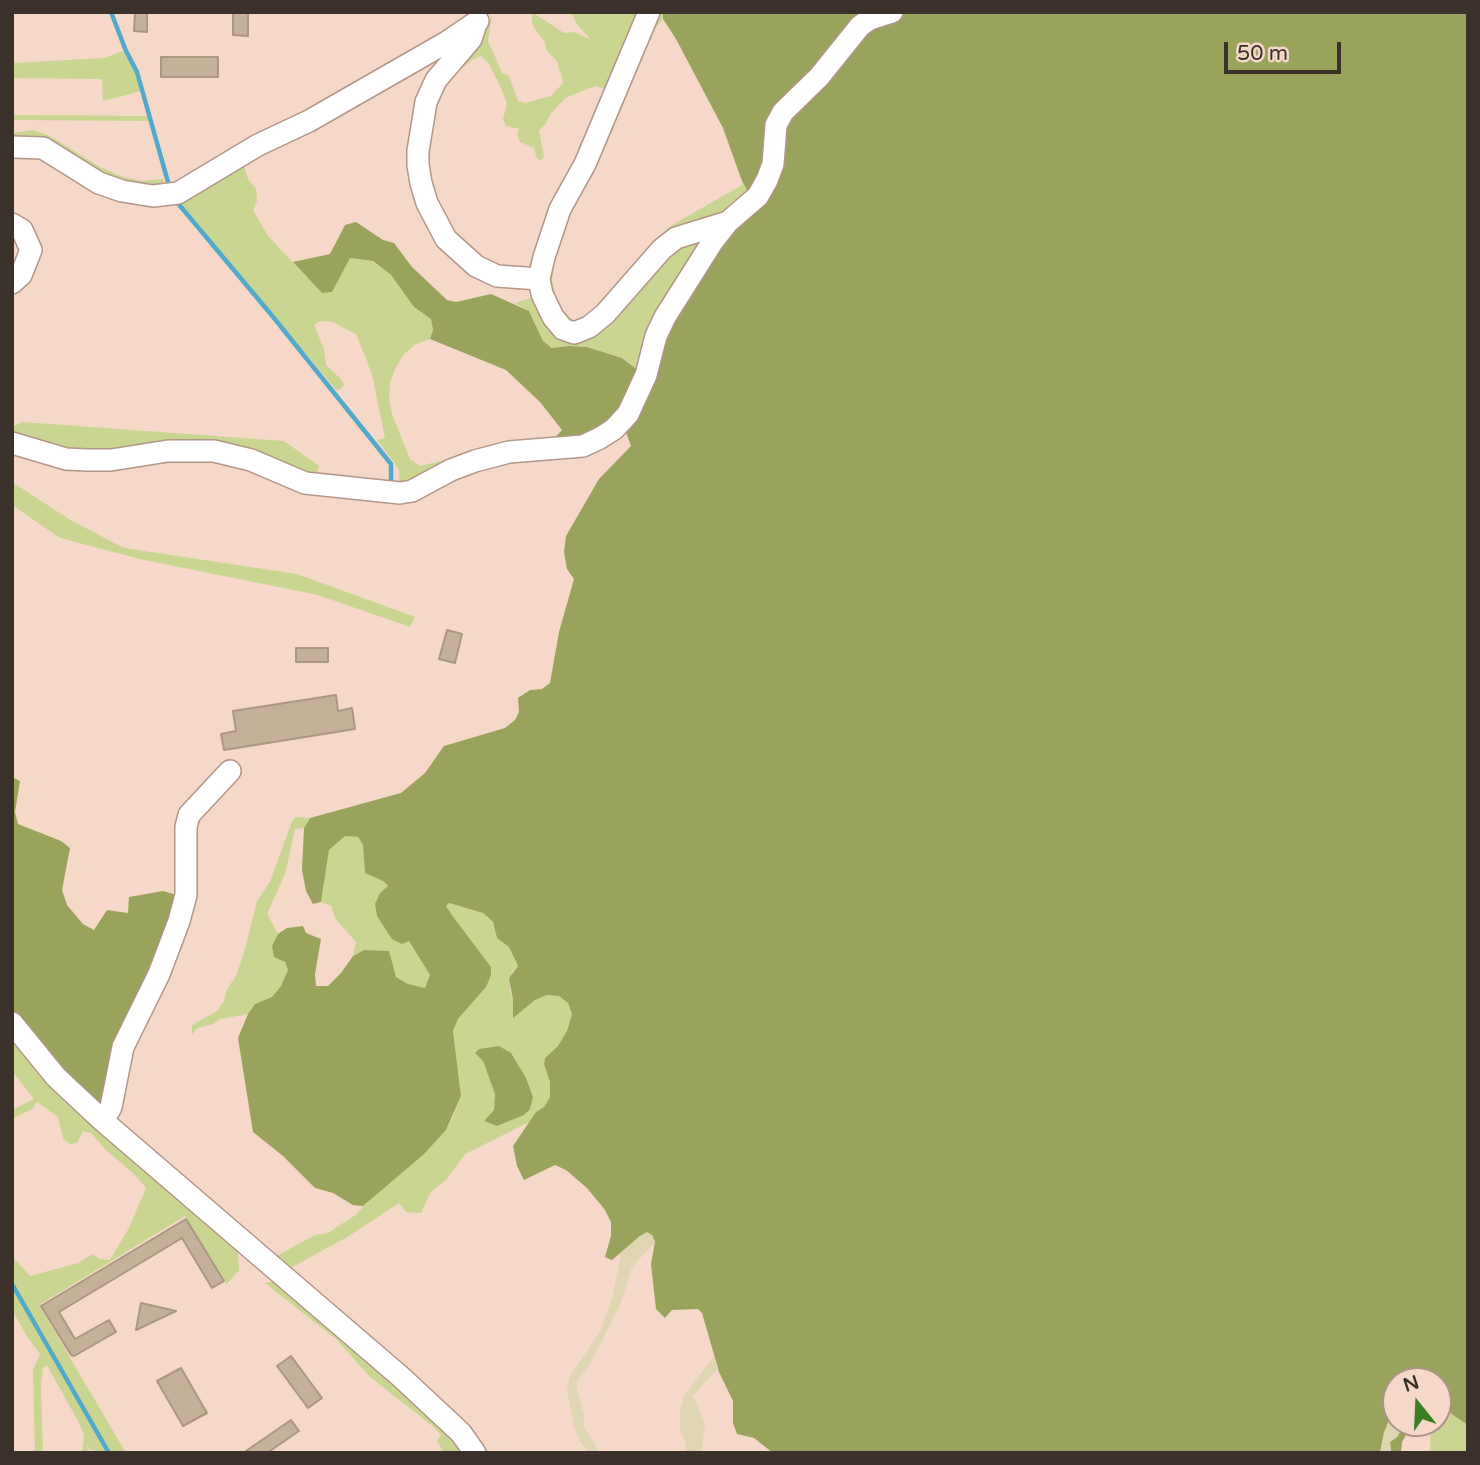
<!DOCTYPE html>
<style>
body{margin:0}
#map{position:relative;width:1480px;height:1465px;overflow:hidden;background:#f5d8c8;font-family:"Varela Round",sans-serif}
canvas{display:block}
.frame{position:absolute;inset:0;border:14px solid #3b302a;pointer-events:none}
.north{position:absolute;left:1382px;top:1367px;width:70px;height:70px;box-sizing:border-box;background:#f5d8c8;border:2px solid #ab9589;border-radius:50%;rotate:342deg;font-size:19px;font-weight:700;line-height:28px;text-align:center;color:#3b302a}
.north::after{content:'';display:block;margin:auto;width:24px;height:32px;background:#3b7f22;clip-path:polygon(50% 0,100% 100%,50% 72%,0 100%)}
.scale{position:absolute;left:1224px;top:42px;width:117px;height:32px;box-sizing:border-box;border:4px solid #3b302a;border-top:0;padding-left:9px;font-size:21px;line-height:24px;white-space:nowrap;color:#3b302a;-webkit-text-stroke:5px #f5d8c8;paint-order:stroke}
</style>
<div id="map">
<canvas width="1480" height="1465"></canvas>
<div class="frame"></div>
<div class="north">N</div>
<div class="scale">50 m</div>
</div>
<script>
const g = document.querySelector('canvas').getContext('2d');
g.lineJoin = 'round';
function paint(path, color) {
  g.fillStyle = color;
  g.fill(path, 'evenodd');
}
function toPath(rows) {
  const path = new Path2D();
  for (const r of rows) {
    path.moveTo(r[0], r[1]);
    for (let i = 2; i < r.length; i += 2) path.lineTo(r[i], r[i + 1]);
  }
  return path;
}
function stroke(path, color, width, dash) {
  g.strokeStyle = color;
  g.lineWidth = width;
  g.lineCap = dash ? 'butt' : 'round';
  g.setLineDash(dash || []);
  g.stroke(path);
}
paint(toPath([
 [532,12,564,33,574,32,591,40,576,23,571,12,643,12,606,89,595,86,565,98,551,113,545,125,539,130,544,157,541,160,537,159,534,148,520,142,517,135,519,129,506,126,503,119,507,104,501,88,489,64,481,56,472,60,445,83,466,56,492,16,488,41,502,73,509,76,518,101,525,103,551,96,563,83,562,76,558,67,558,62,546,50,545,42,536,31,532,23],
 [653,12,663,12,663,19,652,32,613,129,602,148,590,179,567,220,556,251,552,280,557,302,563,311,574,321,590,314,609,295,658,237,672,225,744,184,751,197,703,224,574,328,547,293,548,258],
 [123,51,137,76,141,91,103,101,102,79,12,78,12,63,104,58],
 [438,56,256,157,244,166,248,179,256,189,257,201,253,210,268,236,322,293,342,272,350,258,372,261,391,275,414,307,431,319,433,330,430,339,416,344,404,354,396,367,390,382,389,399,392,414,410,459,420,466,466,455,400,490,399,469,377,440,385,438,372,374,356,334,333,322,320,321,314,325,324,349,326,365,341,379,344,385,341,389,336,390,180,202,191,190],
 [12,115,147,116,148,121,12,120],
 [33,130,50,136,100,167,123,177,142,181,163,179,165,189,141,190,12,140,12,133],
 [705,233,643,374,623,358,587,347,569,346,553,348,543,341,529,311,515,303,538,296,574,338,665,253],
 [22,422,284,441,319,466,314,480,252,457,110,457,12,439,12,427],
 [12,482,72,521,124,548,297,574,415,617,410,627,318,595,144,560,60,538,12,505],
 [296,817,310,818,304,828,295,829,285,874,267,914,278,934,272,946,285,962,288,970,281,986,272,997,255,1004,248,1014,220,1019,211,1025,197,1028,192,1035,192,1025,217,1011,224,1001,227,989,236,976,243,956,257,901,270,882,292,821],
 [345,836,358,837,363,845,365,873,383,881,388,887,409,941,430,975,425,989,408,984,396,977,392,968,364,950,353,956,356,942,335,918,331,906,321,902,329,850],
 [448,903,483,913,493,923,497,938,509,947,518,966,512,972,510,991,513,1000,513,1017,535,1000,547,995,559,996,568,1003,572,1014,567,1031,558,1046,545,1058,544,1064,550,1082,550,1097,544,1107,536,1112,533,1120,465,1154,446,1180,430,1193,421,1213,406,1212,399,1203,349,1236,285,1271,271,1259,315,1235,328,1233,354,1216,391,1180,424,1154,446,1130,452,1119,461,1096,453,1031,458,1019,486,987,445,906],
 [483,1061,524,1115,497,1126,484,1121,494,1110,495,1094],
 [12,1038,235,1247,238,1253,239,1270,227,1284,185,1216,39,1305,126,1453,110,1453,40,1331,12,1282,12,1256,30,1276,78,1263,93,1254,99,1259,110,1260,129,1228,146,1188,135,1175,105,1149,91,1133,83,1131,77,1143,70,1144,63,1139,58,1117,37,1102,32,1109,12,1119,12,1110,34,1099,12,1071],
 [273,1281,439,1422,465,1453,444,1453,437,1441,441,1435,434,1427,370,1377,336,1339,265,1283],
 [12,1286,99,1436,107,1453,96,1453,94,1450,90,1450,87,1444,88,1453,82,1453,84,1435,80,1425,47,1365,43,1368,41,1385,43,1453,35,1453,33,1370,40,1354,26,1335,12,1309],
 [1447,1411,1468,1425,1468,1453,1430,1451,1431,1423,1438,1423,1438,1412]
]), '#cad591');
paint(toPath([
 [663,12,877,12,868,16,771,145,751,197,742,181,723,128,676,39,663,19],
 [914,12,1468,12,1468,1425,1447,1411,1438,1412,1438,1381,1396,1381,1396,1413,1390,1418,1384,1433,1380,1453,773,1453,754,1438,737,1434,733,1423,733,1401,719,1372,702,1313,698,1309,672,1310,665,1318,656,1309,651,1264,655,1242,652,1235,640,1236,612,1260,605,1257,611,1236,611,1222,605,1210,587,1188,566,1170,555,1165,524,1180,517,1166,513,1146,536,1112,544,1107,550,1097,550,1082,544,1064,545,1058,558,1046,567,1031,572,1014,568,1003,559,996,547,995,535,1000,513,1018,513,1000,509,978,518,966,509,947,497,938,493,922,483,913,449,903,446,906,451,914,491,967,491,975,486,987,458,1019,453,1031,461,1096,446,1130,424,1154,363,1206,353,1205,333,1193,315,1188,283,1156,253,1132,238,1038,248,1014,255,1004,272,997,281,986,288,970,285,962,274,957,272,946,278,934,287,928,303,926,306,933,321,939,315,974,316,986,328,986,341,973,353,956,364,950,389,951,396,977,408,984,425,988,430,975,409,941,402,944,392,939,377,916,375,904,380,893,388,886,383,881,365,873,363,845,358,837,345,836,329,850,321,902,313,904,306,891,302,870,304,828,310,818,401,793,425,773,444,746,505,728,515,720,519,712,518,698,530,690,542,689,550,683,559,632,574,579,567,569,564,552,566,536,599,479,631,446,623,424,659,337,747,210,779,126,883,17],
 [356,222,383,240,394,243,412,267,447,300,456,302,491,294,529,311,543,341,552,348,569,346,587,347,622,358,643,374,634,395,599,435,548,445,562,430,540,402,506,370,430,339,433,330,431,319,414,307,391,275,373,261,350,258,332,292,322,293,293,262,330,254,345,225],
 [12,777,20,781,15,812,18,824,61,841,70,848,62,890,67,905,83,924,94,930,107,910,128,913,129,897,163,891,180,896,100,1113,12,1015],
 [499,1046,511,1053,526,1078,533,1097,530,1109,524,1115,497,1126,484,1121,494,1110,495,1094,483,1061,475,1053,479,1049],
 [1405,1423,1413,1423,1402,1442,1401,1453,1391,1453,1390,1442,1397,1437]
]), '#99a35c');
paint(toPath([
 [647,1232,652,1235,655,1242,632,1267,620,1305,589,1366,577,1381,577,1390,584,1414,584,1427,600,1453,589,1453,579,1440,574,1426,567,1390,570,1376,600,1332,613,1295,621,1253,640,1236],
 [714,1356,718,1368,693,1396,705,1425,702,1448,700,1453,685,1453,686,1445,680,1429,680,1409,685,1394],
 [1396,1413,1396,1423,1405,1423,1397,1437,1390,1442,1391,1453,1380,1453,1384,1433,1390,1418]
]), '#dfd5b0');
stroke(toPath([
 [111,12,126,51,137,72,168,182],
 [176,201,274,318,391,464,391,482],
 [12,1284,109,1453]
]), '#52aaca', 4.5);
const building = toPath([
 [135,12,147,12,147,32,134,31,135,12],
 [233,12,248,12,248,36,233,35,233,12],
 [161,57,218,57,218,77,161,77,161,57],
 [447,630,462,634,455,663,439,659,447,630],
 [296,648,328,648,328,662,296,662,296,648],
 [336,695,338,711,352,708,355,729,224,750,221,734,236,731,233,711,336,695],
 [186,1219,224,1281,212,1288,182,1238,59,1312,75,1339,109,1320,116,1332,74,1356,71,1355,41,1306,186,1219],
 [141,1303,176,1311,136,1330,141,1303],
 [291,1356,322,1398,308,1408,277,1366,291,1356],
 [181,1368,207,1413,183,1426,157,1381,181,1368],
 [291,1420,299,1431,267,1453,243,1453,291,1420]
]);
paint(building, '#c5b19a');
stroke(building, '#ab9782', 2);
const minor = toPath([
 [649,12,585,164,560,209,544,257,539,279,542,294,553,317,563,329,574,333,589,327,605,314,662,249,676,238,728,222],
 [475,27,471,39,436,80,426,102,418,151,418,165,421,183,427,203,446,239,476,266,497,276,539,279],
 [12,147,43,148,99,183,122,191,153,196,178,193,258,145,309,121,447,42,478,21],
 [12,224,22,230,31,250,21,275,12,283],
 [12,443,66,459,87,460,111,460,168,451,214,451,251,460,305,483,400,493,412,491,451,470,475,461,509,452,583,446,600,438,614,429,628,414,646,375,656,336,665,317,713,241,728,222,758,196,767,180,773,164,776,125,783,112,819,77,860,26,870,19,892,12],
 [12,1023,56,1077,103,1121,401,1377,461,1433,475,1453],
 [103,1121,111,1107,123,1047,159,974,179,921,186,895,186,827,189,815,230,771]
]);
stroke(minor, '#b29688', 24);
stroke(minor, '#fff', 21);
</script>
